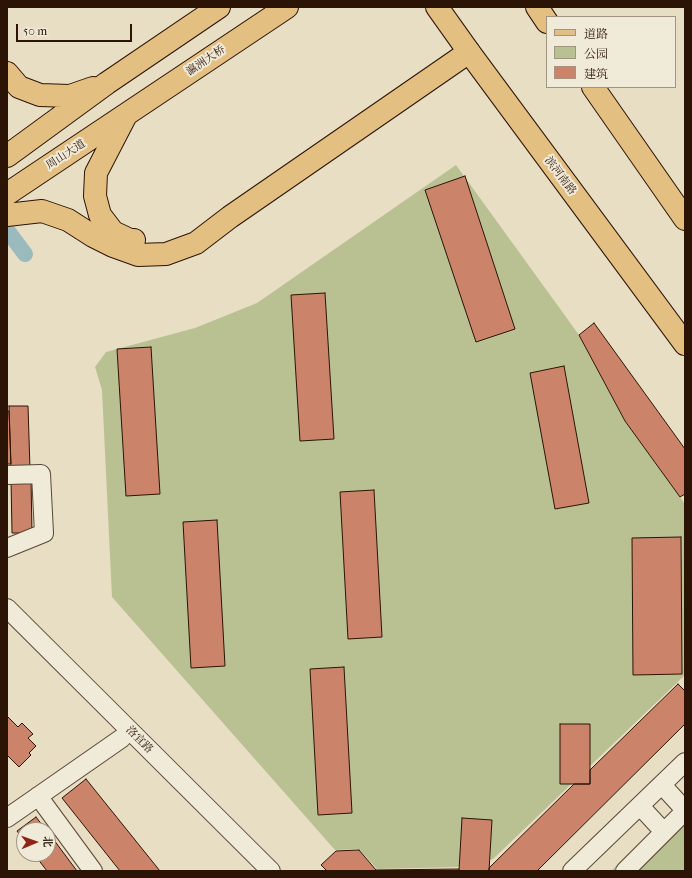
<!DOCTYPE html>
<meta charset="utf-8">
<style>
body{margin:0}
#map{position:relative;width:692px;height:878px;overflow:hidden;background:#e8dec4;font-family:"IM FELL French Canon","Noto Serif SC",serif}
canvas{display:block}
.frame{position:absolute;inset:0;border:8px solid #2b1406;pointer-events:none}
.legend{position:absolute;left:546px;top:16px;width:130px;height:72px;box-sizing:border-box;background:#f0ead9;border:1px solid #a19485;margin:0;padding:5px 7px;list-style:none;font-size:12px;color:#2b1406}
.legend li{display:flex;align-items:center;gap:8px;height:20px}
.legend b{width:20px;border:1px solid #a19485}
.north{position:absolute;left:16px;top:822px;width:40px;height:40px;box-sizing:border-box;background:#f0ead9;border:1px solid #a19485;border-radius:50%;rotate:88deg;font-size:11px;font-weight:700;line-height:16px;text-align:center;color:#2b1406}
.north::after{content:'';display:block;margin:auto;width:14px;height:18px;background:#8f2418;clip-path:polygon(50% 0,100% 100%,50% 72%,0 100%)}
.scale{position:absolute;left:16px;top:24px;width:116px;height:18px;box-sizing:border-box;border:2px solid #2b1406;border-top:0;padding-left:5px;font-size:12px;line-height:14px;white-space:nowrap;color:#2b1406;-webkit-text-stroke:3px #f0ead9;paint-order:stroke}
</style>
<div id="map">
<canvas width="692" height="878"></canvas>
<div class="frame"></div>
<ul class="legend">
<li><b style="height:5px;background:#e4bf82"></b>道路</li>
<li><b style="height:11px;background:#b9c092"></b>公园</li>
<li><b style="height:11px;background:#cb846a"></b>建筑</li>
</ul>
<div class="north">北</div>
<div class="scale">50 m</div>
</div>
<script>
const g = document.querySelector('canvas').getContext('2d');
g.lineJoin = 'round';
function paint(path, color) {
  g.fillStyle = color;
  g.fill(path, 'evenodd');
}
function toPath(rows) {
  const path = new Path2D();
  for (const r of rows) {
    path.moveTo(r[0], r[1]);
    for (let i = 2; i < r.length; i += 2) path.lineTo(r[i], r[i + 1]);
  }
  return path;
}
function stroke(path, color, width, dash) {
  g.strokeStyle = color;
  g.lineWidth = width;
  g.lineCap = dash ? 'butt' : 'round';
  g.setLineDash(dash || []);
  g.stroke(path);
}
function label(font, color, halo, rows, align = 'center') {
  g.font = font + ' "IM FELL French Canon","Noto Serif SC",serif';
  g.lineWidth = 4;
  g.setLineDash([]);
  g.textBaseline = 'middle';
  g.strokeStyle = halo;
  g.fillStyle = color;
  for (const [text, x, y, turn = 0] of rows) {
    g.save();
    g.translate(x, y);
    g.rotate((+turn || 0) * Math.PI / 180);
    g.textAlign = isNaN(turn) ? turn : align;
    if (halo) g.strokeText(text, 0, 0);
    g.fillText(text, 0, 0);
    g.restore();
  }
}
paint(toPath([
 [456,165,579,335,625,421,685,504,685,675,493,859,457,867,377,869,359,849,335,850,112,597,102,390,95,367,106,352,195,328,257,303],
 [685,798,685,871,611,871]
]), '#b9c092');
stroke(toPath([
 [7,230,25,254]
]), '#9bbabe', 16);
const building = toPath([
 [465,176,515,329,476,342,425,190,465,176],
 [325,293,334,439,300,441,291,295,325,293],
 [594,323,685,449,685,494,680,497,625,421,579,335,594,323],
 [151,347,160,494,126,496,117,349,151,347],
 [564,366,589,503,555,509,530,373,564,366],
 [9,406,28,406,30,469,11,470,9,406],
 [7,411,9,411,11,464,7,464,7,411],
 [11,479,31,479,32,533,12,533,11,479],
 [374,490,382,637,348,639,340,492,374,490],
 [217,520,225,666,191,668,183,522,217,520],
 [681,537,682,674,633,675,632,538,681,537],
 [344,667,352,813,318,815,310,669,344,667],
 [678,684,685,691,685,724,537,871,489,871,489,868,574,784,590,784,590,770,678,684],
 [7,716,18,727,22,723,33,734,28,738,36,746,29,753,31,755,19,767,7,755,7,716],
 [560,724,590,724,590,784,560,784,560,724],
 [86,779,160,871,120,871,62,798,86,779],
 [36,817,46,830,24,830,24,840,17,831,36,817],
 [462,818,492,820,489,871,459,871,462,818],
 [48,832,77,871,47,871,34,854,48,854,48,832],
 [359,850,376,870,459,869,459,871,327,871,321,865,336,851,359,850]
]);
paint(building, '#cb846a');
stroke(building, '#2b1406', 1);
const minor = toPath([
 [7,475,41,474,44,533,7,548],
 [7,608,271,871],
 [662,785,685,810],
 [38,796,93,871],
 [640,806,664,832],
 [7,818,122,738],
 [572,871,685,762],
 [625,871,685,811]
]);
const major = toPath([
 [7,73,19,87,40,95,70,96,93,88],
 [125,117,96,173,95,196,100,215,113,232,130,240,134,240],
 [7,156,107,83,219,7],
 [7,194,287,7],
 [7,215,42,211,68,220,93,236,113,246,138,255,166,254,196,243,230,217,469,52]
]);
const highway = toPath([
 [437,7,469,52,685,344],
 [537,7,547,22],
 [593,87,685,219]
]);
stroke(minor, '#5a4636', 20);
stroke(major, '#2b1406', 24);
stroke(highway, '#2b1406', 24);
stroke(minor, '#f0ead9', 18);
stroke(major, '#e4bf82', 22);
stroke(highway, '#e4bf82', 22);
label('11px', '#2b1406', '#f0ead9', [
 ["瀛洲大桥",206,61,-34],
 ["周山大道",66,155,-33],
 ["滨河南路",560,176,53],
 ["洛宜路",139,740,45]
]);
</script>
